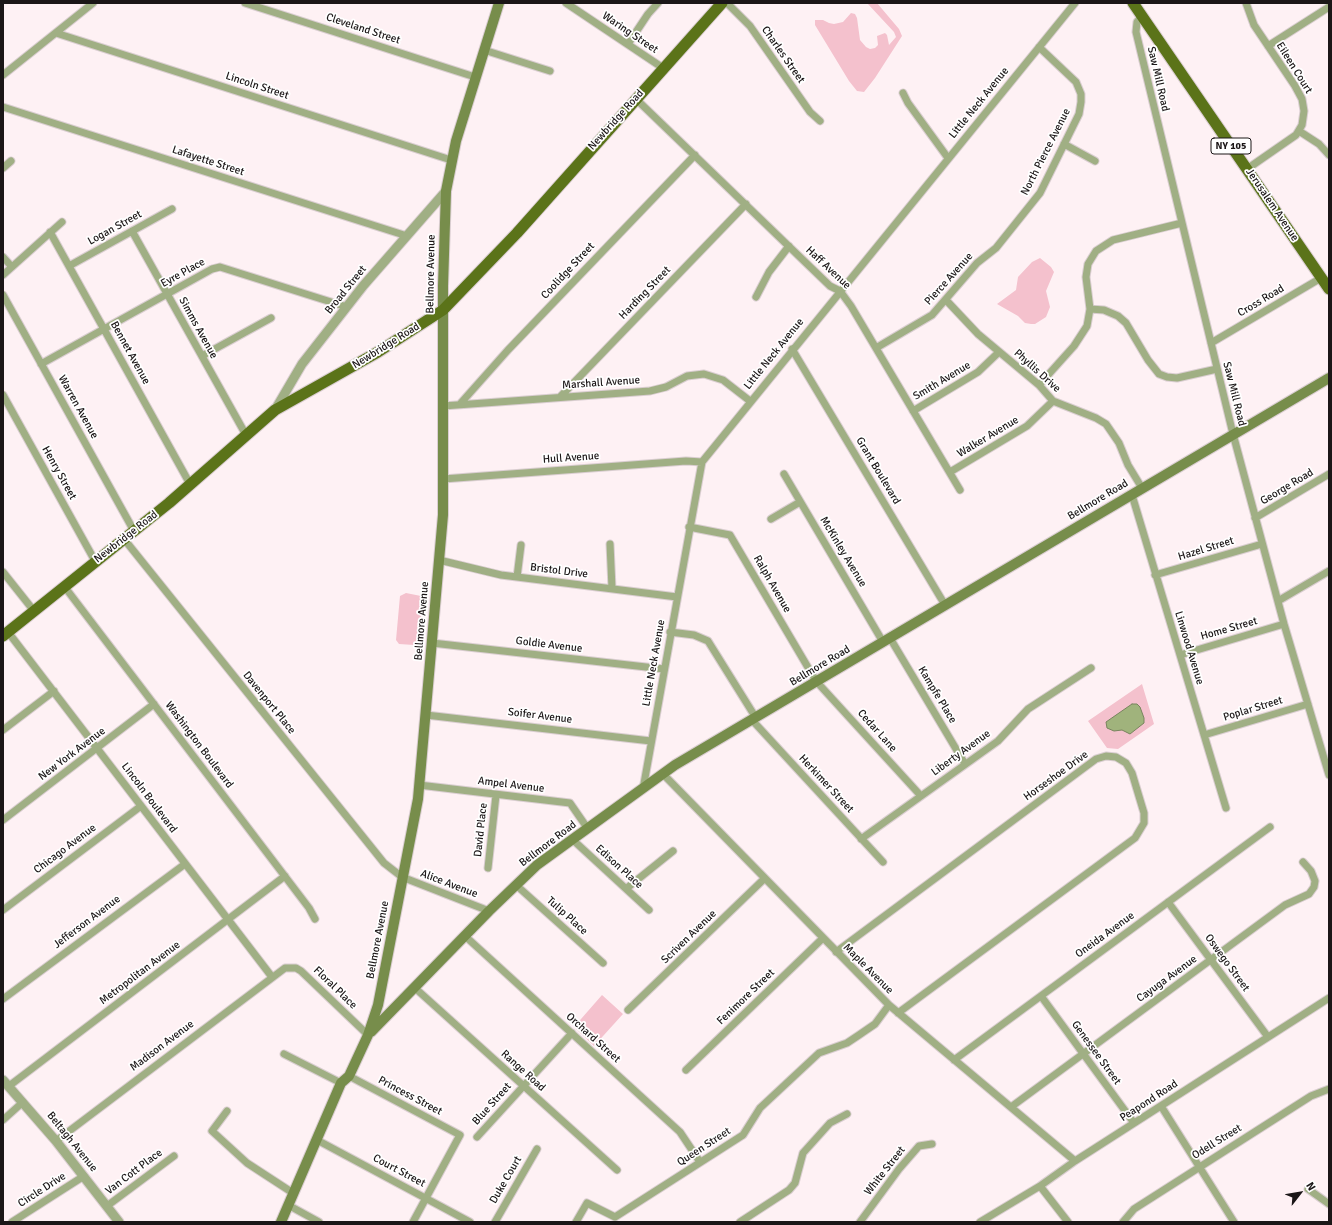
<!DOCTYPE html>
<style>
body{margin:0}
#map{position:relative;width:1332px;height:1225px;overflow:hidden;background:#fef1f4;font-family:Signika,sans-serif}
canvas{display:block}
.frame{position:absolute;inset:0;border:4px solid #1b1617;pointer-events:none}
.north{position:absolute;left:1280px;top:1173px;width:40px;height:40px;-webkit-text-stroke:3px #fff;paint-order:stroke;rotate:59deg;font-size:11px;font-weight:700;line-height:16px;text-align:center;color:#1b1617}
.north::after{content:'';display:block;margin:auto;width:14px;height:18px;background:#1b1617;clip-path:polygon(50% 0,100% 100%,50% 72%,0 100%)}
</style>
<div id="map">
<canvas width="1332" height="1225"></canvas>
<div class="frame"></div>
<div class="north">N</div>
</div>
<script>
const g = document.querySelector('canvas').getContext('2d');
g.lineJoin = 'round';
function paint(path, color) {
  g.fillStyle = color;
  g.fill(path, 'evenodd');
}
function toPath(rows) {
  const path = new Path2D();
  for (const r of rows) {
    path.moveTo(r[0], r[1]);
    for (let i = 2; i < r.length; i += 2) path.lineTo(r[i], r[i + 1]);
  }
  return path;
}
function stroke(path, color, width, dash) {
  g.strokeStyle = color;
  g.lineWidth = width;
  g.lineCap = dash ? 'butt' : 'round';
  g.setLineDash(dash || []);
  g.stroke(path);
}
function label(font, color, halo, rows, align = 'center') {
  g.font = font + ' Signika,sans-serif';
  g.lineWidth = 3.5;
  g.setLineDash([]);
  g.textBaseline = 'middle';
  g.strokeStyle = halo;
  g.fillStyle = color;
  for (const [text, x, y, turn = 0] of rows) {
    g.save();
    g.translate(x, y);
    g.rotate((+turn || 0) * Math.PI / 180);
    g.textAlign = isNaN(turn) ? turn : align;
    if (halo) g.strokeText(text, 0, 0);
    g.fillText(text, 0, 0);
    g.restore();
  }
}
paint(toPath([
 [867,3,877,3,899,29,902,36,875,78,864,92,857,91,849,81,815,25,815,20,823,20,829,23,834,24,843,22,851,13,855,14,857,18,860,40,866,47,870,49,875,48,878,45,877,36,885,33,887,35,889,45,896,37,894,32],
 [1040,258,1051,267,1054,272,1046,291,1050,307,1046,317,1035,324,1031,324,1025,323,1018,316,997,304,1016,290,1018,277,1032,262],
 [406,593,421,596,422,599,419,640,417,644,414,645,399,644,396,640,400,596],
 [1142,684,1154,724,1118,749,1107,748,1088,721],
 [602,995,623,1014,594,1046,574,1027]
]), '#f4c1cd');
const water = toPath([
 [1132,704,1137,704,1140,707,1144,718,1144,723,1130,734,1122,730,1114,731,1107,728,1106,722,1132,704]
]);
paint(water, '#a0b37c');
stroke(water, '#78845e', 1);
const minor = toPath([
 [245,3,475,77],
 [566,3,663,68],
 [727,3,750,26,810,112,820,121],
 [1246,3,1254,25,1295,86,1302,99,1304,111,1302,125,1296,135,1247,169],
 [1142,16,1137,22,1136,32,1233,434,1284,624,1329,775],
 [56,33,451,160],
 [628,44,648,14,658,3],
 [1268,46,1329,7],
 [484,50,550,71],
 [3,75,93,3],
 [903,93,908,103,948,158],
 [636,99,830,286,840,291,851,306,960,490],
 [3,107,407,236],
 [1299,131,1319,144,1329,155],
 [1064,144,1095,161],
 [3,168,11,161],
 [132,231,246,435],
 [50,232,190,484],
 [3,257,12,267],
 [69,266,172,209],
 [3,275,62,222],
 [3,295,134,531],
 [756,297,769,272,789,246],
 [946,300,978,334,1039,385,1053,401,1096,418,1106,424,1119,443,1128,465,1142,488],
 [1090,309,1104,310,1118,316,1126,323,1148,360,1159,374,1167,377,1177,378,1217,369],
 [1211,343,1321,278],
 [876,348,932,315,977,263,996,248,1040,193,1079,114,1081,102,1081,94,1076,82,1039,47],
 [792,349,945,605],
 [202,356,271,318],
 [41,364,212,269,220,267,347,307],
 [1039,385,1074,346,1087,326,1090,309,1086,277,1088,264,1096,251,1113,240,1182,223],
 [3,395,95,561],
 [560,397,746,204],
 [460,404,508,350,695,155],
 [443,406,650,391,666,387,687,376,704,374,723,380,750,401],
 [913,411,978,372,999,352],
 [950,472,1027,426,1053,401],
 [784,474,883,642],
 [443,479,686,461,702,462],
 [1132,495,1226,808],
 [1255,518,1329,474],
 [771,519,800,502],
 [689,527,730,535,816,681,921,796],
 [124,539,384,863,402,877,489,911],
 [610,544,612,588],
 [439,560,501,575,677,597],
 [3,572,34,611],
 [1155,575,1262,544],
 [517,577,521,545],
 [64,586,309,908,315,919],
 [1278,601,1329,571],
 [8,632,272,977],
 [670,632,694,635,708,641,756,718],
 [890,638,965,764],
 [432,643,664,669],
 [1180,655,1284,624],
 [426,715,651,741],
 [752,720,883,862],
 [3,730,54,691],
 [1204,735,1308,704],
 [663,774,889,1005,1075,1161],
 [419,785,570,803,588,829],
 [643,789,702,462,1075,3],
 [3,820,154,704],
 [861,839,998,741,1028,709,1091,668],
 [573,840,649,910],
 [488,868,496,795],
 [516,885,603,963],
 [627,888,673,851],
 [1168,902,1268,1037],
 [3,910,141,806],
 [465,936,680,1132,700,1162],
 [836,952,1096,759,1106,756,1116,757,1126,763,1132,773,1144,813,1144,823,1135,838,898,1013],
 [415,988,617,1170],
 [1041,996,1134,1123],
 [3,999,185,864],
 [628,1010,764,879],
 [284,1054,341,1083],
 [954,1060,1270,827],
 [686,1070,822,939],
 [349,1076,460,1135,413,1222],
 [9,1086,285,876],
 [1161,1106,1234,1222],
 [1011,1107,1285,905,1309,894,1314,887,1315,881,1311,871,1303,862],
 [227,1111,212,1131,247,1163,293,1193],
 [3,1120,23,1102],
 [477,1137,572,1033],
 [317,1140,470,1222],
 [56,1141,285,968,296,968,301,971,368,1035],
 [1040,1186,1068,1222],
 [1308,1189,1329,1204],
 [288,1205,319,1222],
 [107,1206,174,1156],
 [12,1222,84,1176],
 [495,1222,537,1149],
 [576,1222,587,1203,615,1217,743,1135,760,1108,819,1053,847,1043,859,1035,875,1024,889,1005],
 [740,1222,789,1190,795,1183,803,1153,830,1123,847,1114],
 [860,1222,899,1169,919,1146,932,1144],
 [980,1222,1040,1186,1075,1161,1329,998],
 [1123,1222,1134,1209,1311,1096,1329,1089]
]);
const tertiary = toPath([
 [275,410,302,364,363,286,446,191],
 [3,1080,56,1141,119,1222]
]);
const secondary = toPath([
 [371,1032,489,911,537,865,675,765,1329,378],
 [281,1222,341,1083,349,1076,368,1035,378,1005,418,799,443,515,443,286,446,191,456,141,499,3]
]);
const primary = toPath([
 [1133,3,1329,289],
 [3,636,169,503,275,410,378,352,443,310,517,233,722,3]
]);
stroke(minor, '#daced1', 9);
stroke(tertiary, '#daced1', 11);
stroke(secondary, '#daced1', 12);
stroke(primary, '#daced1', 13);
stroke(minor, '#a0af84', 7);
stroke(tertiary, '#a0af84', 9);
stroke(secondary, '#778d4b', 10);
stroke(primary, '#5b7319', 11);
for (const [x, y, w] of [
 [1231,146,40]
]) {
  const box = new Path2D();
  box.roundRect(x - w / 2, y - 8, w, 16, 3);
  g.fillStyle = '#fff';
  g.fill(box);
  stroke(box, '#1b1617', 1);
}
label('bold 10px', '#1b1617', null, [
 ["NY 105",1231,146]
]);
label('11px', '#1b1617', '#fff', [
 ["Cleveland Street",363,29,18],
 ["Waring Street",630,33,34],
 ["Charles Street",783,55,55],
 ["Eileen Court",1294,68,58],
 ["Saw Mill Road",1158,79,77],
 ["Lincoln Street",257,86,18],
 ["Little Neck Avenue",979,103,-51],
 ["Newbridge Road",616,120,-48],
 ["North Pierce Avenue",1046,152,-63],
 ["Lafayette Street",208,161,18],
 ["Jerusalem Avenue",1272,205,56],
 ["Logan Street",115,228,-29],
 ["Haff Avenue",828,268,43],
 ["Coolidge Street",568,271,-47],
 ["Eyre Place",183,273,-29],
 ["Bellmore Avenue",431,274,-89],
 ["Pierce Avenue",949,279,-48],
 ["Broad Street",346,290,-51],
 ["Harding Street",645,293,-46],
 ["Cross Road",1261,301,-31],
 ["Simms Avenue",198,328,61],
 ["Newbridge Road",386,346,-32],
 ["Bennet Avenue",130,353,61],
 ["Little Neck Avenue",774,354,-51],
 ["Phyllis Drive",1037,371,42],
 ["Smith Avenue",942,381,-31],
 ["Marshall Avenue",601,383,-4],
 ["Saw Mill Road",1234,394,76],
 ["Warren Avenue",78,407,61],
 ["Walker Avenue",988,437,-31],
 ["Hull Avenue",571,458,-4],
 ["Grant Boulevard",878,471,59],
 ["Henry Street",59,473,61],
 ["George Road",1287,487,-31],
 ["Bellmore Road",1098,500,-31],
 ["Newbridge Road",126,537,-38],
 ["Hazel Street",1206,549,-17],
 ["McKinley Avenue",843,552,59],
 ["Bristol Drive",559,571,7],
 ["Ralph Avenue",772,584,60],
 ["Bellmore Avenue",422,621,-85],
 ["Home Street",1229,629,-16],
 ["Goldie Avenue",549,645,7],
 ["Linwood Avenue",1189,648,73],
 ["Little Neck Avenue",654,663,-80],
 ["Bellmore Road",820,666,-31],
 ["Kampfe Place",937,695,59],
 ["Davenport Place",269,703,51],
 ["Poplar Street",1253,709,-17],
 ["Soifer Avenue",540,716,7],
 ["Cedar Lane",877,731,48],
 ["Washington Boulevard",199,745,53],
 ["Liberty Avenue",961,753,-36],
 ["New York Avenue",72,754,-37],
 ["Horseshoe Drive",1056,776,-36],
 ["Herkimer Street",826,784,47],
 ["Ampel Avenue",511,785,7],
 ["Lincoln Boulevard",149,798,53],
 ["David Place",481,830,-84],
 ["Bellmore Road",548,844,-37],
 ["Chicago Avenue",65,849,-37],
 ["Edison Place",619,867,42],
 ["Alice Avenue",449,884,21],
 ["Tulip Place",567,916,42],
 ["Jefferson Avenue",87,922,-37],
 ["Oneida Avenue",1105,935,-36],
 ["Scriven Avenue",689,937,-44],
 ["Bellmore Avenue",378,940,-79],
 ["Oswego Street",1227,963,54],
 ["Maple Avenue",868,969,45],
 ["Metropolitan Avenue",140,973,-37],
 ["Cayuga Avenue",1167,979,-36],
 ["Floral Place",335,988,44],
 ["Fenimore Street",746,997,-44],
 ["Orchard Street",593,1038,42],
 ["Madison Avenue",162,1046,-37],
 ["Genessee Street",1096,1053,54],
 ["Range Road",523,1071,42],
 ["Princess Street",410,1096,28],
 ["Peapond Road",1149,1101,-33],
 ["Blue Street",492,1104,-48],
 ["Beltagh Avenue",72,1142,51],
 ["Odell Street",1217,1142,-32],
 ["Queen Street",704,1147,-33],
 ["Court Street",399,1171,28],
 ["White Street",885,1171,-52],
 ["Van Cott Place",134,1172,-37],
 ["Duke Court",506,1180,-60],
 ["Circle Drive",42,1190,-33]
]);
</script>
